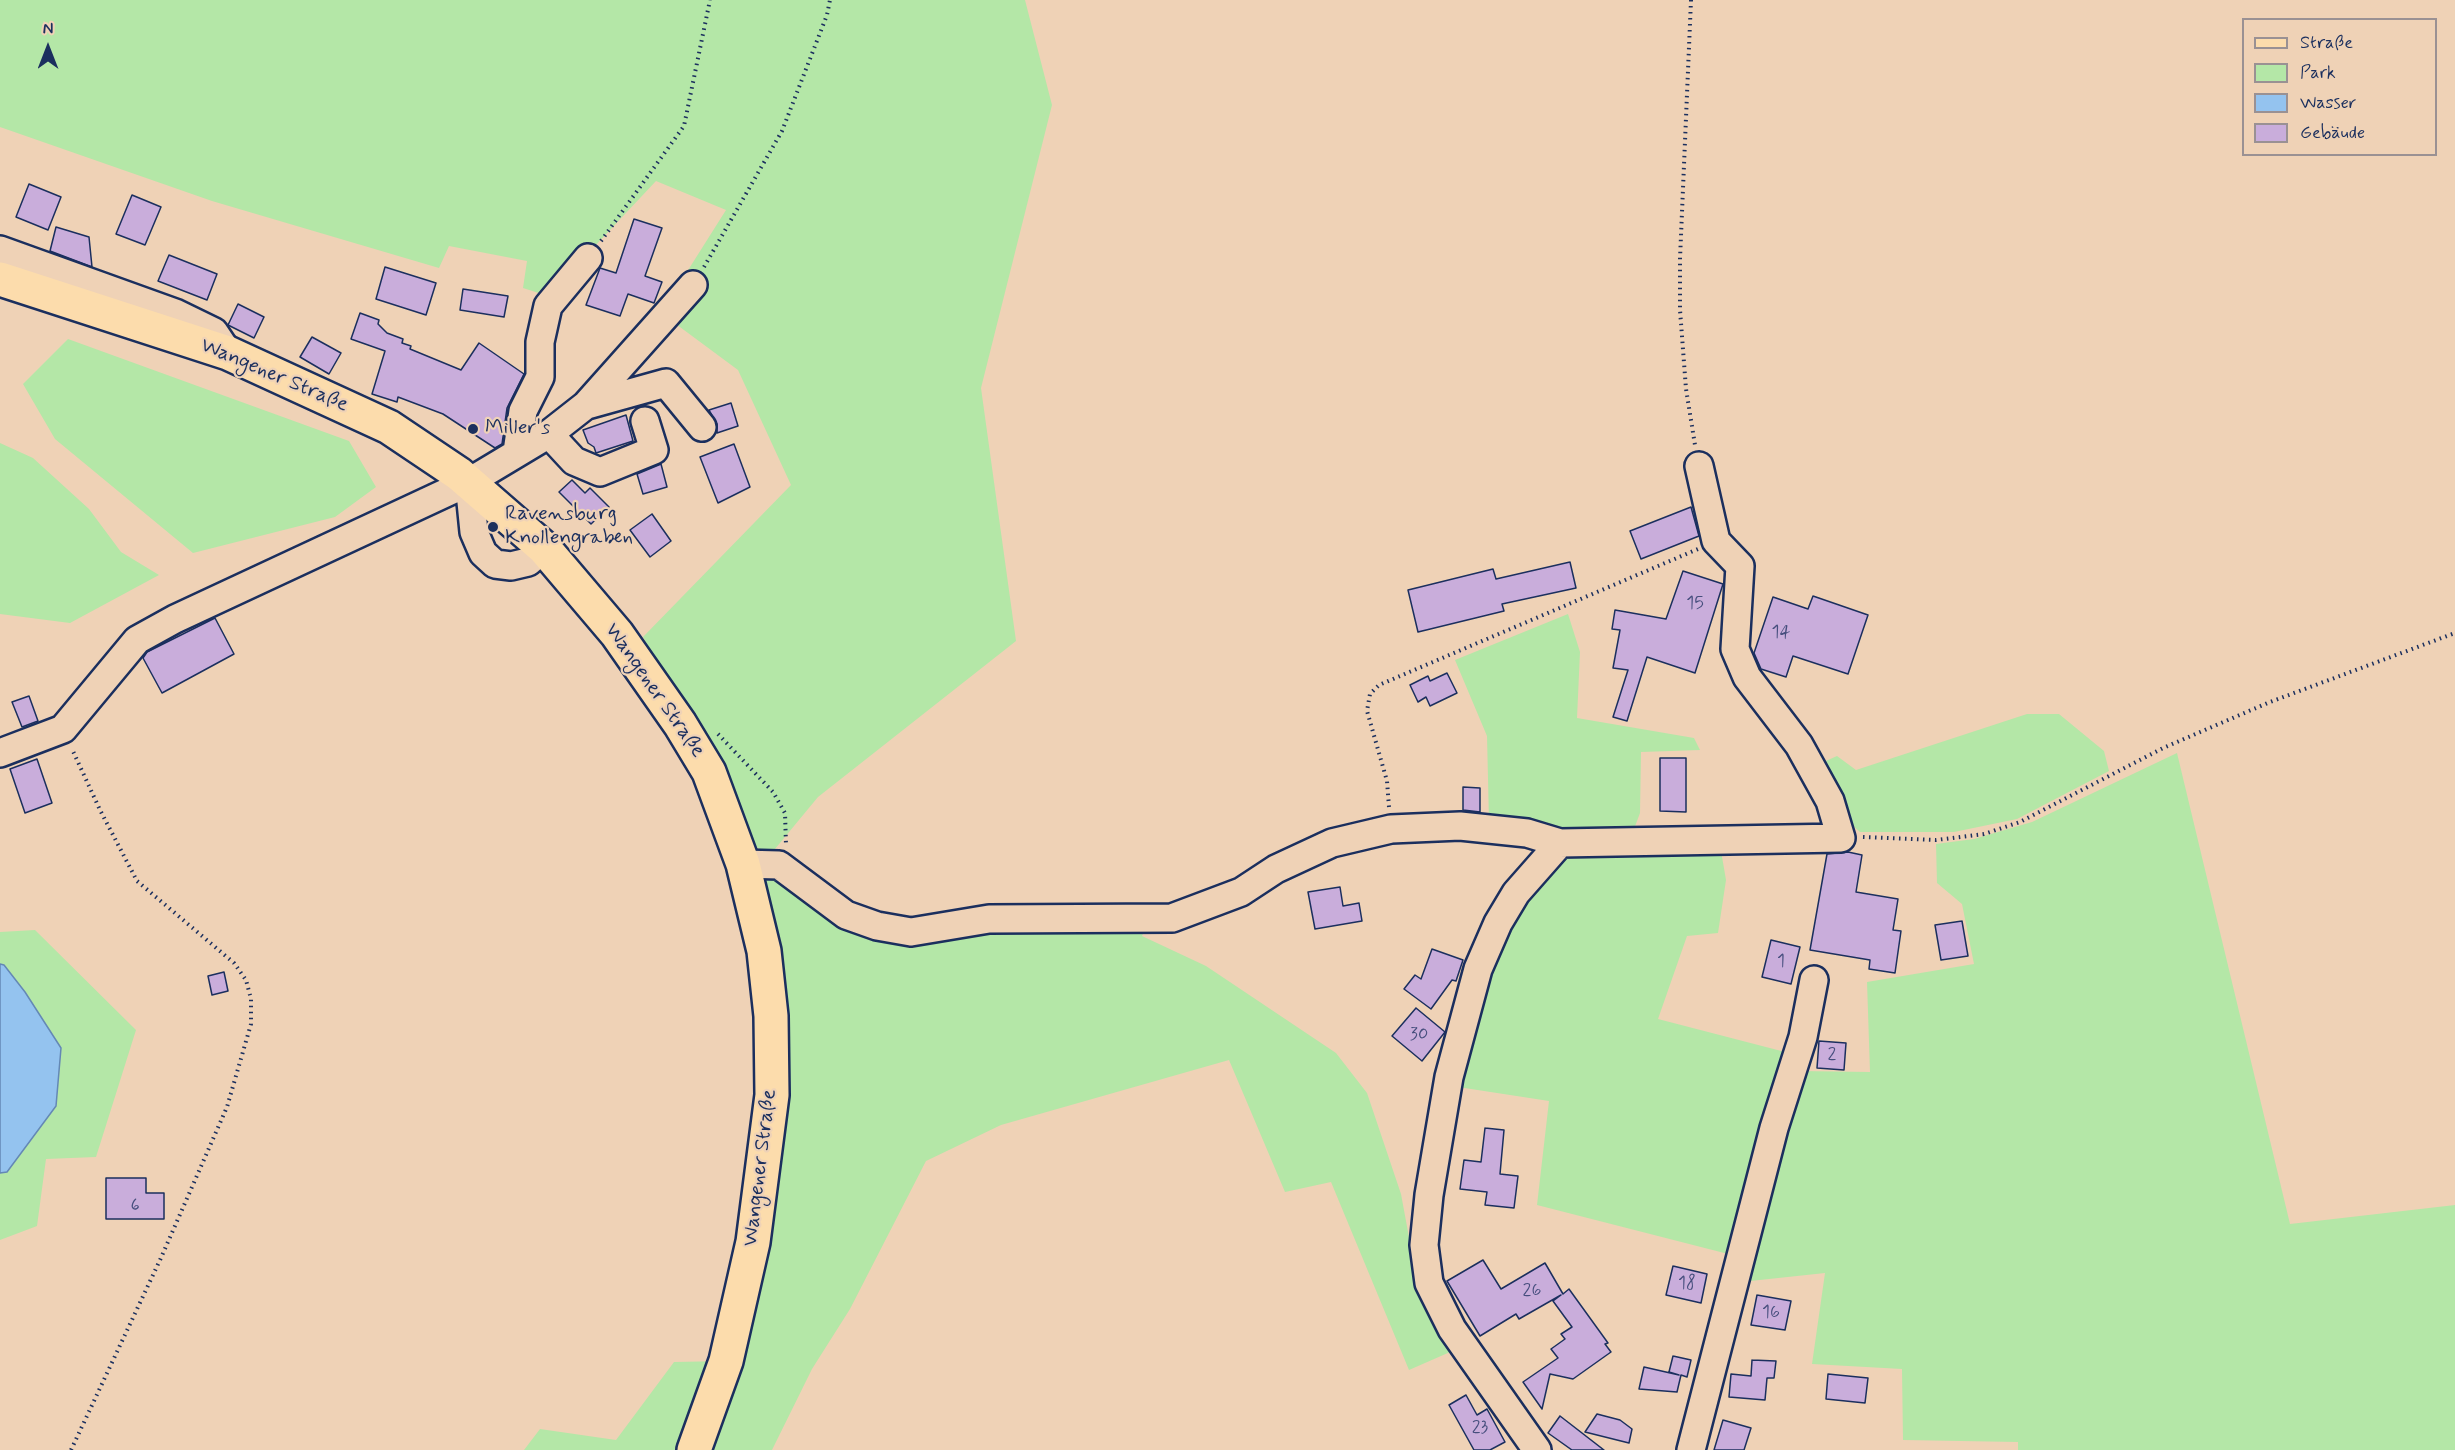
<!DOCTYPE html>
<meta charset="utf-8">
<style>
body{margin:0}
#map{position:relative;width:2455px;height:1450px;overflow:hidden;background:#efd2b6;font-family:Mynerve,sans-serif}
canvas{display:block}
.legend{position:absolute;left:2242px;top:18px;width:195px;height:138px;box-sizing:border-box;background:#efd2b6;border:2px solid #9a9193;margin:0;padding:8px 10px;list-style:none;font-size:18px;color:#1b2f5e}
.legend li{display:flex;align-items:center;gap:12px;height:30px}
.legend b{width:30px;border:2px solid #9a9193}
.north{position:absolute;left:18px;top:18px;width:60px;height:60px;-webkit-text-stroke:4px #efd2b6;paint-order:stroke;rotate:0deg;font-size:16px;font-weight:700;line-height:24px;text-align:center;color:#1b2f5e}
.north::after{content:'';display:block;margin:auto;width:21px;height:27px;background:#1b2f5e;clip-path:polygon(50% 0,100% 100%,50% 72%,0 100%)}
</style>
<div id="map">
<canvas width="2455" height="1450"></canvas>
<ul class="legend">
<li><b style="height:8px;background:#fcdcac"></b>Straße</li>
<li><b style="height:16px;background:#b4e7a7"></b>Park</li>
<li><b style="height:16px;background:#94c3ef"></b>Wasser</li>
<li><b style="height:16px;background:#c9addb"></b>Gebäude</li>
</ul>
<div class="north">N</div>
</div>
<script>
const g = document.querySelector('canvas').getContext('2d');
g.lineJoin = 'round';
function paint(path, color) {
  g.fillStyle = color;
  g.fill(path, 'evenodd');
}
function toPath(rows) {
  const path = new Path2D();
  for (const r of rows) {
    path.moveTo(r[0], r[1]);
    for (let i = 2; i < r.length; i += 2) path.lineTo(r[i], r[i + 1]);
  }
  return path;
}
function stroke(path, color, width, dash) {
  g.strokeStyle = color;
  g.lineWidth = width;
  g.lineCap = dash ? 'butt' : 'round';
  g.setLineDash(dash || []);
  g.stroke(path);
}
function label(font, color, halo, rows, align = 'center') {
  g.font = font + ' Mynerve,sans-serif';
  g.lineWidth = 4.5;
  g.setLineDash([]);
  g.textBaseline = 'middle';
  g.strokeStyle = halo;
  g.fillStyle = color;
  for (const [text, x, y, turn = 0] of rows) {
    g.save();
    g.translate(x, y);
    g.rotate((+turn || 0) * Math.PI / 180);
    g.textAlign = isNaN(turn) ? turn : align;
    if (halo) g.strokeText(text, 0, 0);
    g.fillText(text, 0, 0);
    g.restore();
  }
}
paint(toPath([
 [0,0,1025,0,1052,105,981,388,1016,641,818,797,770,855,751,844,643,637,791,485,738,370,661,313,726,210,656,181,548,296,523,288,527,261,449,246,439,268,212,201,0,127],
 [68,339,349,441,376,487,335,517,193,553,55,439,23,384],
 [0,443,33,458,89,509,121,552,159,575,70,623,0,614],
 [1568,614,1580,652,1577,718,1694,738,1700,750,1641,752,1640,813,1631,837,1573,835,1489,821,1487,736,1455,660],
 [2027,714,2059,714,2104,751,2109,771,2017,819,1954,832,1860,832,1846,820,1819,764,1837,756,1856,770],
 [2177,753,2290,1224,2455,1205,2455,1450,2018,1450,2018,1442,1903,1440,1902,1369,1812,1364,1825,1273,1741,1282,1798,1071,1870,1072,1867,982,1974,964,1962,904,1937,883,1936,844,1974,839,2032,822],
 [1720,845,1726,880,1718,933,1687,936,1658,1019,1789,1053,1736,1256,1537,1205,1549,1101,1458,1087,1503,927,1563,856],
 [771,874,846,915,998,926,1147,924,1142,936,1206,966,1336,1053,1367,1093,1401,1194,1411,1248,1457,1349,1409,1370,1331,1182,1285,1192,1229,1060,1001,1125,926,1161,850,1309,812,1369,772,1450,524,1450,540,1429,616,1440,674,1362,726,1361,753,1242,759,880],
 [35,930,136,1030,96,1157,46,1159,37,1226,0,1240,0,1173,7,1171,56,1105,61,1048,4,965,0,964,0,932]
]), '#b4e7a7');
const water = toPath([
 [0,964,4,965,25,992,61,1048,56,1106,7,1172,0,1173,0,964]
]);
paint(water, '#94c3ef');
stroke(water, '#6488b5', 1.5);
const building = toPath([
 [29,184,61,197,48,230,16,217,29,184],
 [132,195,161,207,145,245,116,234,132,195],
 [634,219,662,228,645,276,662,282,654,303,628,294,620,316,586,305,600,268,616,273,634,219],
 [56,227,89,237,92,267,50,251,56,227],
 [169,255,217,274,207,300,158,281,169,255],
 [385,267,436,283,426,315,376,299,385,267],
 [463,289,508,296,504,317,460,310,463,289],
 [238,304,264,317,254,338,228,325,238,304],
 [360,313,379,320,378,324,387,333,403,339,402,343,411,346,410,349,461,370,479,343,524,374,507,408,502,444,495,448,443,414,398,397,397,402,372,394,385,351,351,339,360,313],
 [312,337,341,353,329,374,300,357,312,337],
 [731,403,738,426,717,433,717,424,709,410,731,403],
 [626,415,633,441,596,453,594,447,588,443,583,430,626,415],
 [734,444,750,487,718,503,700,457,734,444],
 [661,464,667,487,643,494,637,474,661,464],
 [572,480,585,493,590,488,609,507,591,524,559,492,572,480],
 [1691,507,1699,536,1641,559,1630,531,1691,507],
 [652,514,671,541,650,557,630,530,652,514],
 [1570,562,1576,588,1502,604,1504,611,1418,632,1408,590,1493,569,1496,579,1570,562],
 [1683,571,1723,584,1695,673,1647,657,1627,721,1613,717,1628,670,1613,668,1620,630,1612,629,1615,610,1666,619,1683,571],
 [1813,596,1868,615,1848,674,1793,656,1786,677,1761,669,1754,653,1773,597,1808,609,1813,596],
 [215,618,234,654,162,693,143,658,147,652,215,618],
 [1447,673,1457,693,1430,706,1426,697,1418,702,1410,685,1428,676,1430,681,1447,673],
 [29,696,38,721,22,727,12,702,29,696],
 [1660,758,1686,758,1686,812,1660,811,1660,758],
 [37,759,52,803,25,813,10,769,37,759],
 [1463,787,1480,788,1480,812,1463,810,1463,787],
 [1848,852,1862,855,1856,892,1898,899,1893,930,1901,931,1895,973,1869,969,1870,960,1810,950,1827,854,1848,852],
 [1340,887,1343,906,1359,903,1362,921,1315,929,1308,892,1340,887],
 [1962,921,1968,956,1941,960,1935,925,1962,921],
 [1771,940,1800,947,1791,984,1762,977,1771,940],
 [1432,949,1463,960,1456,981,1452,980,1431,1009,1404,989,1415,975,1421,979,1432,949],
 [224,972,228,991,212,995,208,976,224,972],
 [1416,1008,1445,1032,1422,1061,1392,1036,1416,1008],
 [1819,1041,1846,1043,1844,1070,1817,1068,1819,1041],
 [1485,1128,1504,1130,1500,1174,1518,1176,1514,1208,1485,1205,1487,1192,1460,1189,1464,1160,1481,1162,1485,1128],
 [106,1178,146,1178,146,1193,164,1193,164,1219,106,1219,106,1178],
 [1483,1260,1501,1289,1545,1263,1563,1294,1569,1289,1608,1343,1605,1344,1611,1352,1573,1379,1550,1374,1542,1409,1523,1382,1558,1358,1551,1349,1565,1339,1561,1334,1572,1327,1553,1301,1561,1295,1519,1319,1516,1314,1480,1336,1447,1281,1483,1260],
 [1673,1266,1707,1274,1701,1303,1666,1295,1673,1266],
 [1757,1295,1791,1301,1785,1330,1751,1325,1757,1295],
 [1673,1356,1691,1360,1687,1377,1681,1375,1677,1392,1639,1389,1644,1367,1679,1375,1669,1372,1673,1356],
 [1752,1360,1776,1361,1774,1378,1767,1378,1765,1400,1729,1397,1731,1374,1751,1376,1752,1360],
 [1828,1374,1868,1378,1865,1403,1826,1399,1828,1374],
 [1466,1395,1477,1415,1487,1409,1505,1442,1490,1450,1474,1450,1449,1405,1466,1395],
 [1597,1414,1620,1420,1632,1429,1629,1443,1585,1432,1597,1414],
 [1560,1416,1604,1450,1572,1450,1548,1433,1560,1416],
 [1723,1420,1751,1428,1744,1450,1714,1450,1723,1420]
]);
paint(building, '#c9addb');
stroke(building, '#1b2f5e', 1.5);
const minor = toPath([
 [0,250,175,313,214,332,228,353],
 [587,405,666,383,702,427],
 [549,434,574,461,600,472,654,450,645,421],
 [517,452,523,411,540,377,540,342,548,306,588,258],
 [544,548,528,562,511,566,495,564,483,553,474,532,469,482,549,434,586,405,693,285],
 [0,753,63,729,137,640,175,619,454,489],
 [743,864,779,865,846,915,877,926,911,932,989,919,1172,918,1241,892,1276,869,1332,843,1391,829,1460,826,1527,833,1560,843,1841,838,1830,801,1799,745,1747,677,1735,649,1740,566,1716,541,1699,466],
 [1537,1450,1452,1329,1429,1283,1424,1245,1429,1195,1449,1077,1478,969,1498,923,1516,893,1560,843],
 [1691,1450,1774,1128,1803,1037,1814,980]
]);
const major = toPath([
 [0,279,228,353,389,427,459,474,544,548,617,634,680,724,709,772,743,864,764,951,771,1016,772,1095,753,1242,726,1361,694,1450]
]);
stroke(minor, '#1b2f5e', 32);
stroke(major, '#1b2f5e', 38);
stroke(toPath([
 [1691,0,1680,259,1680,310,1686,389,1695,445],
 [601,241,684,126,710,0],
 [704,267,782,131,827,15,830,0],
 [718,734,773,792,785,813,786,845],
 [1389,807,1387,781,1367,711,1370,694,1379,685,1698,549],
 [1863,837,1936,840,1984,834,2020,822,2163,748,2270,702,2455,633],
 [71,1450,160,1260,227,1107,251,1024,251,999,246,980,234,963,137,881,100,810,72,749]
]), '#1b2f5e', 4, [1.5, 4.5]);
stroke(minor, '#efd2b6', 27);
stroke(major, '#fcdcac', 33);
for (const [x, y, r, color] of [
 [473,429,6,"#1b2f5e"],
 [493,527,6,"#1b2f5e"]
]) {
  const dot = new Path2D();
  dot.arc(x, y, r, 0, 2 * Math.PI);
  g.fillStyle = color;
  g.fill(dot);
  stroke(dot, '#efd2b6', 2);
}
label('18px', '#464e7d', null, [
 ["15",1695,604],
 ["14",1781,633],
 ["1",1781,962],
 ["30",1419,1035],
 ["2",1832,1055],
 ["6",135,1206],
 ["18",1687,1284],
 ["26",1532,1291],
 ["16",1771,1313],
 ["23",1480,1428]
]);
label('21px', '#1b2f5e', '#efd2b6', [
 ["Wangener Straße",274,376,23],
 ["Wangener Straße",654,691,55],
 ["Wangener Straße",761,1168,-83]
]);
label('21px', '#1b2f5e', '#efd2b6', [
 ["Miller's",485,429],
 ["Ravensburg",505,515],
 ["Knollengraben",505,539]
], 'left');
</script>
